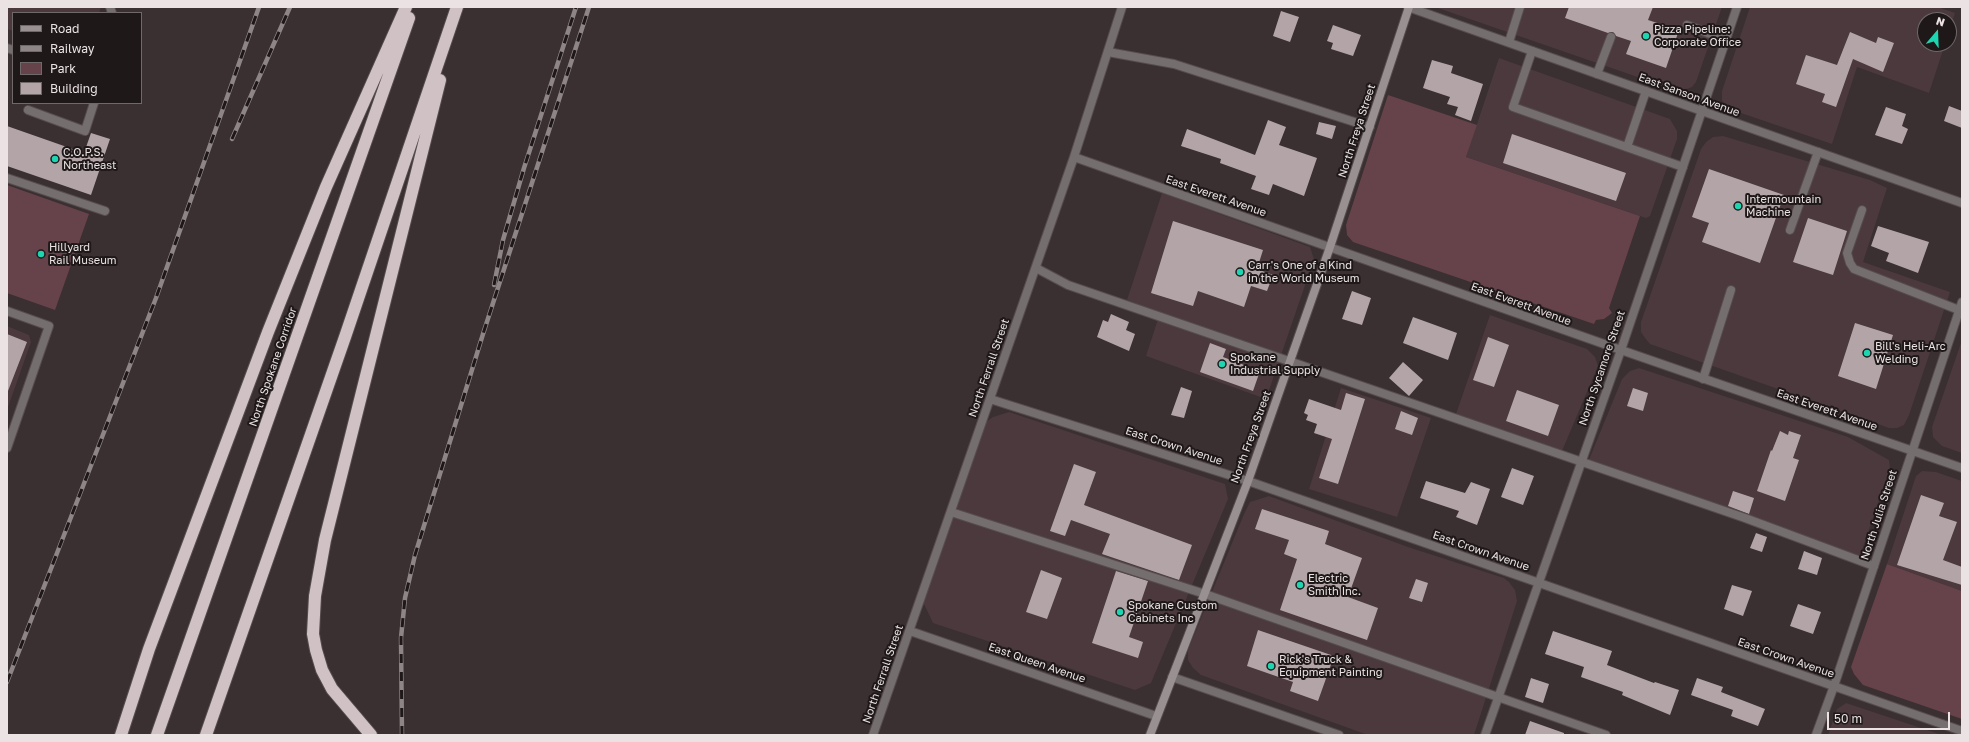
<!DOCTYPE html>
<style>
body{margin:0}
#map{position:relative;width:1969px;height:742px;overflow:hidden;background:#3a2f31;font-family:"Golos Text",sans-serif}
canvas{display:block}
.frame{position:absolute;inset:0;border:8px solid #eae2e3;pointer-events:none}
.legend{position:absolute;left:12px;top:12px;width:130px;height:92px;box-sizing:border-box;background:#1e1819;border:1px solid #70696a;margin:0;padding:5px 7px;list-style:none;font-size:12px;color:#eae2e3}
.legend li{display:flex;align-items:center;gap:8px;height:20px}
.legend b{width:20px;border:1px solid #70696a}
.north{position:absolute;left:1917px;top:12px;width:40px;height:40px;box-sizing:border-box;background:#1e1819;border:1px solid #70696a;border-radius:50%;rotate:19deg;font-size:11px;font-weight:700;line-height:16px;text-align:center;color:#eae2e3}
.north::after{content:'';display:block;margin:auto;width:14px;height:18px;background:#1dd5b1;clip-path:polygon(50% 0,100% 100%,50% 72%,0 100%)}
.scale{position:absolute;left:1827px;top:712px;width:123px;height:18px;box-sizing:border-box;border:2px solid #eae2e3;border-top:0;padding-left:5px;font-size:12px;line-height:14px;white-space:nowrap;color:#eae2e3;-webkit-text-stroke:3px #1e1819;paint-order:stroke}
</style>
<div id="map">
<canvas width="1969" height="742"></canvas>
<div class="frame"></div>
<ul class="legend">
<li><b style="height:5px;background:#999092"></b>Road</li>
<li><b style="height:5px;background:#8e8586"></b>Railway</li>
<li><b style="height:11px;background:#66434b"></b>Park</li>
<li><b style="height:11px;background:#b3a5a7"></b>Building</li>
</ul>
<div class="north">N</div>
<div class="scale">50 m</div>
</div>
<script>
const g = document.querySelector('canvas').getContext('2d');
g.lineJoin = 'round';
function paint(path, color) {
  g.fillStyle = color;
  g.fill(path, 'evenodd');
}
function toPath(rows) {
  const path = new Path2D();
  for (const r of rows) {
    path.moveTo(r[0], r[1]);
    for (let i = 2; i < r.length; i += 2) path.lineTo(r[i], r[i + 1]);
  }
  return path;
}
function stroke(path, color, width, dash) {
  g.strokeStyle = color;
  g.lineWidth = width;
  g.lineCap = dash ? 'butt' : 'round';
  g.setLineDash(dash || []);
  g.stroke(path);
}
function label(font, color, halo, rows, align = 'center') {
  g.font = font + ' "Golos Text",sans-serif';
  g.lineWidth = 4;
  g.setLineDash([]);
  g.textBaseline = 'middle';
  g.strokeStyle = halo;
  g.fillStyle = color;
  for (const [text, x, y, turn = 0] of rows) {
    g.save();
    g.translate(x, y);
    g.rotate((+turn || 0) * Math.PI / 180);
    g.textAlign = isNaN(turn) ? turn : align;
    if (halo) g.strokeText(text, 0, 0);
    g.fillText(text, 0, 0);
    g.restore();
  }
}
paint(toPath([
 [7,7,101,7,99,13,13,13,13,31,7,29],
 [1435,7,1722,7,1696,82,1692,87,1684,90,1675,90],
 [1750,7,1938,7,1955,13,1949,31,1949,20,1925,20,1925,44,1945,44,1929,93,1857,67,1832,144,1732,110,1722,101,1722,91],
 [1499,58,1670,119,1677,131,1677,139,1650,216,1646,218,1466,157],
 [1723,136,1870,180,1887,188,1863,262,1950,292,1909,415,1904,425,1897,428,1889,428,1650,344,1645,338,1641,332,1641,322,1701,149,1706,142,1713,137],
 [1162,193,1310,247,1314,259,1266,399,1146,356,1160,313,1127,300],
 [1490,315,1587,349,1595,357,1598,366,1562,451,1456,414],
 [7,326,29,335,31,342,7,410],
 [1962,340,1962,453,1942,446,1933,437,1932,427],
 [1639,368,1848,437,1889,460,1890,468,1860,556,1588,462,1622,379,1630,371],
 [1341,388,1431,418,1397,517,1309,489],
 [1009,412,1225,484,1228,499,1151,683,1135,690,933,623,923,602,983,424,993,417],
 [1922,471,1936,472,1962,481,1962,591,1887,564,1916,476],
 [1269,496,1408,547,1504,578,1509,582,1515,590,1517,601,1474,735,1368,735,1201,675,1193,668,1188,660,1188,650,1244,514,1250,502],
 [1846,703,1942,735,1828,735,1837,709]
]), '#4b393d');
paint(toPath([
 [1388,95,1477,125,1466,157,1640,216,1609,308,1612,313,1604,319,1596,320,1594,324,1353,242,1347,235,1346,225],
 [7,185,89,214,55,310,7,293],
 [1887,564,1962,591,1962,719,1863,685,1854,674,1851,667]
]), '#66434b');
paint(toPath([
 [1569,7,1653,7,1648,20,1679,30,1666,68,1626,54,1631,41,1616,36,1613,32,1608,33,1565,18],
 [1281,11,1299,17,1290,42,1273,36],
 [1333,25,1361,35,1353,56,1331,49,1333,43,1327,41],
 [1850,32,1876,43,1878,37,1894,43,1883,72,1853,59,1836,107,1822,102,1825,94,1796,84,1806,55,1837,65],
 [1432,60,1453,66,1451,73,1483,84,1471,121,1455,115,1458,107,1447,104,1450,97,1423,88],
 [1949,106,1962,111,1962,128,1944,121],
 [1886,107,1906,114,1902,126,1908,129,1902,144,1875,135],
 [1268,120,1286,127,1279,145,1317,158,1304,196,1273,184,1269,195,1251,189,1256,176,1220,163,1221,159,1181,146,1187,129,1255,155],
 [1319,122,1336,126,1332,139,1316,134],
 [7,126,84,153,91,133,110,139,91,195,7,166],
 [1512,134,1626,173,1616,201,1503,163],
 [1709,169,1784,195,1760,263,1702,242,1709,223,1692,217],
 [1808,218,1847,231,1833,275,1793,262],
 [1173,221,1263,250,1257,269,1273,275,1267,291,1251,286,1244,307,1198,291,1193,306,1151,293],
 [1878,226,1929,242,1918,273,1886,261,1889,253,1871,246],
 [1352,291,1371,298,1362,325,1342,319],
 [1111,314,1129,322,1126,330,1135,334,1129,351,1097,337,1103,320,1108,322],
 [1413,317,1457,333,1448,360,1403,343],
 [1855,323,1893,335,1876,389,1838,376],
 [7,334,27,342,8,391,7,391],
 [1488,337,1509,345,1494,387,1473,380],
 [1210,343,1226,349,1223,357,1260,371,1253,391,1200,372],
 [1403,362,1423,380,1409,396,1389,378],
 [1181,387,1192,391,1184,418,1171,415],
 [1633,388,1648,393,1643,411,1627,406],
 [1517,390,1559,405,1548,436,1506,421],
 [1346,393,1365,399,1338,484,1319,478,1332,439,1314,433,1317,424,1306,420,1308,415,1304,413,1309,399,1341,410],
 [1401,411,1418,418,1412,435,1395,429],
 [1780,431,1788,435,1789,431,1801,435,1793,458,1799,460,1785,501,1757,491,1771,450,1772,451],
 [1074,464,1096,472,1084,505,1192,545,1179,580,1102,554,1110,534,1071,520,1065,536,1050,531],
 [1512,468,1534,476,1523,505,1501,497],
 [1426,481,1465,493,1471,482,1490,489,1477,525,1456,517,1459,511,1420,498],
 [1733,491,1754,498,1749,514,1728,506],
 [1921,495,1944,503,1939,516,1957,522,1943,560,1962,567,1962,585,1897,565],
 [1262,509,1329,531,1325,544,1362,558,1348,597,1378,608,1367,640,1280,610,1297,559,1284,554,1289,540,1255,529],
 [1756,533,1767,537,1762,552,1750,548],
 [1804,551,1822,558,1817,575,1798,569],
 [1041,570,1062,578,1047,619,1026,612],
 [1116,571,1148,581,1129,637,1143,642,1138,658,1092,643],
 [1416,579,1428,583,1422,602,1409,598],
 [1732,585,1752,591,1743,616,1724,609],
 [1798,604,1821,612,1813,634,1790,626],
 [1258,630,1334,656,1318,701,1290,691,1293,682,1247,666],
 [1553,631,1612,651,1607,665,1654,683,1655,682,1679,690,1670,715,1622,695,1623,692,1581,677,1584,667,1545,654],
 [1531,678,1549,684,1543,703,1525,697],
 [1697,678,1723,687,1721,692,1765,709,1758,726,1731,716,1733,710,1691,695],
 [1530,721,1564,733,1564,735,1525,735]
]), '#b3a5a7');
const lane = toPath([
 [110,7,112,13],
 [1687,25,1726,40],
 [1509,42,1520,7],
 [1532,51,1513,107,1683,167],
 [1108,52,1174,64,1370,127],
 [1597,74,1611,37],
 [28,110,85,131,94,103],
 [1627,147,1646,91],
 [7,178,105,211],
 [1862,210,1847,253,1850,263,1854,269,1959,310],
 [1790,230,1818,152],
 [1036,268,1068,285,1745,518,1874,566],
 [1703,379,1731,290],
 [951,512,1205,594,1606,735]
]);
const street = toPath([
 [1408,7,1962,203],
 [7,48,13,50],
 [1074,157,1621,350,1962,468],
 [7,311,49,326,7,448],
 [990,399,1248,481,1962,731],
 [910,631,1156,716],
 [1172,677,1339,735],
 [873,735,1074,157,1122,7],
 [1485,735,1621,350,1737,7],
 [1816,735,1834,686,1962,302]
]);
const secondary = toPath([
 [1150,735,1248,481,1330,247,1409,7]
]);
const highway = toPath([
 [121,735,149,649,268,332,326,187,406,7],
 [157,735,409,18],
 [206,735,345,337,457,7],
 [371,735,332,689,322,670,316,650,313,634,315,596,325,540,440,80]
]);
stroke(lane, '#564c4d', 10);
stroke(street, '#564c4d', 10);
stroke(secondary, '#564c4d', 10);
stroke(highway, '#564c4d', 14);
stroke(lane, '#746e6f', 8);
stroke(street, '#746e6f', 8);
stroke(secondary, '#999092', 8);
stroke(highway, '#d0c1c4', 12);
const rail = toPath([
 [232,139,290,7],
 [494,285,503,240,524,168,576,7],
 [7,682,156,298,259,7],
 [402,735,401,638,405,598,415,555,483,334,589,7]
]);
stroke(rail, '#8e8586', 4.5);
stroke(rail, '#1e1819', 3, [9]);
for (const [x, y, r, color] of [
 [1646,36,4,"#1dd5b1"],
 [55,159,4,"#1dd5b1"],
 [1738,206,4,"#1dd5b1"],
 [41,254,4,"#1dd5b1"],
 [1240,272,4,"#1dd5b1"],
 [1867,353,4,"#1dd5b1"],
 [1222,364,4,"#1dd5b1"],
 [1300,585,4,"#1dd5b1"],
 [1120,612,4,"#1dd5b1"],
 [1271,666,4,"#1dd5b1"]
]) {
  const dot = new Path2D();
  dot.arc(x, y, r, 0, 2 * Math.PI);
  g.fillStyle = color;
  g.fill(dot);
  stroke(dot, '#1e1819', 1.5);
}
label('11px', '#eae2e3', '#1e1819', [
 ["Pizza Pipeline:",1654,30],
 ["Corporate Office",1654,43],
 ["C.O.P.S.",63,153],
 ["Northeast",63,166],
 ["Intermountain",1746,200],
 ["Machine",1746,213],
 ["Hillyard",49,248],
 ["Rail Museum",49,261],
 ["Carr's One of a Kind",1248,266],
 ["in the World Museum",1248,279],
 ["Bill's Heli-Arc",1875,347],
 ["Welding",1875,360],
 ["Spokane",1230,358],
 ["Industrial Supply",1230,371],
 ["Electric",1308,579],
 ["Smith Inc.",1308,592],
 ["Spokane Custom",1128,606],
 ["Cabinets Inc",1128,619],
 ["Rick's Truck &",1279,660],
 ["Equipment Painting",1279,673]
], 'left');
label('11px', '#eae2e3', '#1e1819', [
 ["East Sanson Avenue",1689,95,20],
 ["North Freya Street",1357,131,-72],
 ["East Everett Avenue",1216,196,19],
 ["East Everett Avenue",1521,304,20],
 ["North Spokane Corridor",273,367,-71],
 ["North Ferrall Street",989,368,-71],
 ["North Sycamore Street",1602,368,-71],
 ["East Everett Avenue",1827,410,19],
 ["North Freya Street",1251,437,-70],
 ["East Crown Avenue",1174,446,18],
 ["North Julia Street",1879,515,-72],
 ["East Crown Avenue",1481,551,19],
 ["East Crown Avenue",1786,658,19],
 ["East Queen Avenue",1037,663,19],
 ["North Ferrall Street",883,674,-71]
]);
</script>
